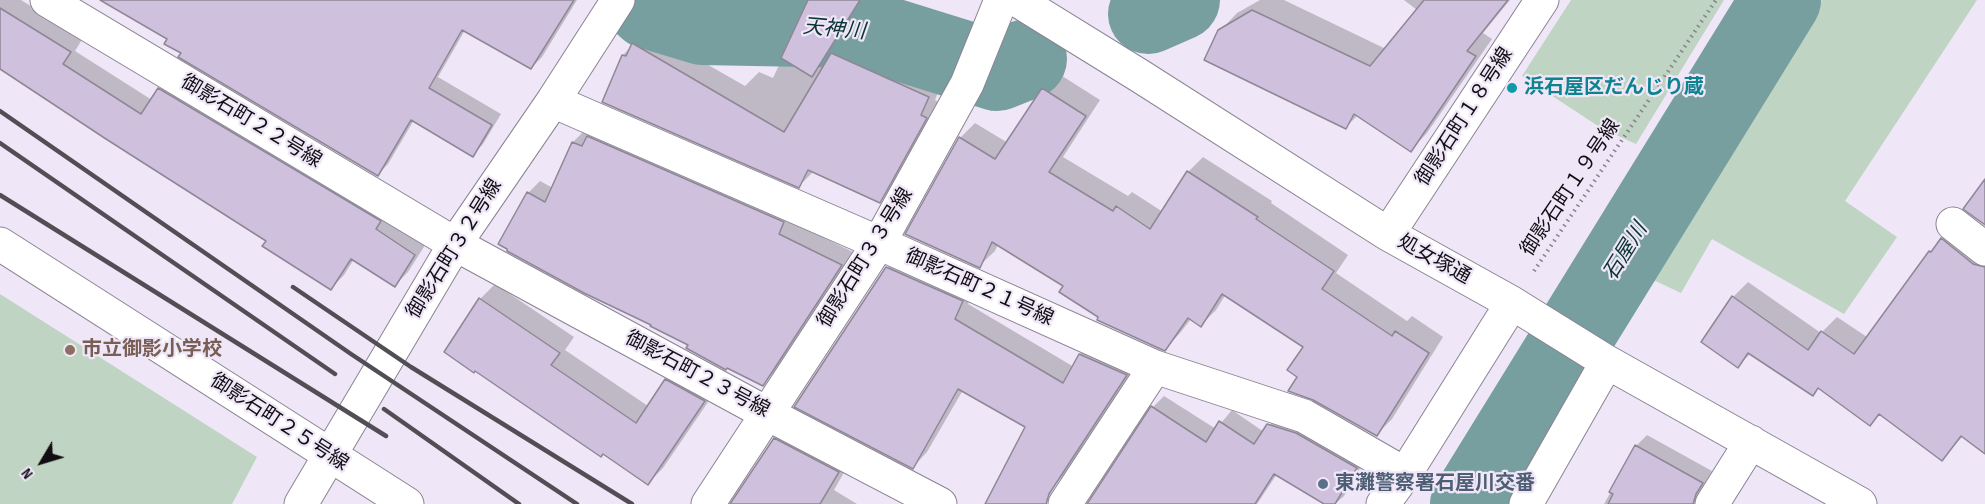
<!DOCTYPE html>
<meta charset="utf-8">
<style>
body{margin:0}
#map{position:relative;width:1985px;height:504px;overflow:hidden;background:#efe7f7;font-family:"Sofia Sans Condensed",sans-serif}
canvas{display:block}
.north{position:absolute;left:12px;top:432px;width:60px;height:60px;-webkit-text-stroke:4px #efe7f7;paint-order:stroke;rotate:232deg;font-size:16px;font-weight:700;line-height:24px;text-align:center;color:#100e13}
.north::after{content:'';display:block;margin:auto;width:21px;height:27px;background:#100e13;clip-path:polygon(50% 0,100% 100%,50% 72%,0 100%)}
</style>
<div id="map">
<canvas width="1985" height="504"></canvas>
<div class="north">N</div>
</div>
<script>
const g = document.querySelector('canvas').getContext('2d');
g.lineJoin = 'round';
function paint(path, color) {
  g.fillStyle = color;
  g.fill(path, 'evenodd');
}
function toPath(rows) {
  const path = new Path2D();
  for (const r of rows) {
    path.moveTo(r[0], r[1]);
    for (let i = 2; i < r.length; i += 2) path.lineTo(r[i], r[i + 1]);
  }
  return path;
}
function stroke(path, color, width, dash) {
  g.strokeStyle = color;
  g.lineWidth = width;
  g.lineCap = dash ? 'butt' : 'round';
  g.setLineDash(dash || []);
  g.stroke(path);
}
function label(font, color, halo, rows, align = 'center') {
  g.font = font + ' "Sofia Sans Condensed","Noto Sans JP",sans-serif';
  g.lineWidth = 4.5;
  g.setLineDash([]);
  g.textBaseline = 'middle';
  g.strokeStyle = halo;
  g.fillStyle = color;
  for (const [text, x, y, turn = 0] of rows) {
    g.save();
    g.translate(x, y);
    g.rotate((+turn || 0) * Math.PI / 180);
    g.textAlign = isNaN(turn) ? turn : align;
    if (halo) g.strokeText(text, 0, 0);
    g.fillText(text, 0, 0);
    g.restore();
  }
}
paint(toPath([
 [1571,0,1724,0,1636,144,1601,128,1522,76],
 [1822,0,1977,0,1845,201,1897,237,1844,314,1712,239,1681,293,1645,276],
 [0,294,257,457,232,504,0,504]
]), '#bfd4c2');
paint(toPath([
 [0,0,21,0,83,38,75,51,152,100,159,89,172,76,427,242,408,272,395,285,354,259,344,275,331,288,268,240,0,64],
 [127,0,577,0,542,57,531,68,465,30,438,77,501,114,483,144,473,155,414,120,388,164,378,174,183,53],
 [687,0,730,0,714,17],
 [777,0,865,0,842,36,942,82,935,100,940,103,894,186,880,201,814,171,799,186,623,55,647,30,745,86,759,72,773,78,802,16],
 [1260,0,1284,0,1386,49,1417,10,1404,0,1510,0,1483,33,1492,39,1427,133,1410,151,1358,115,1346,127,1220,31,1237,13],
 [1059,74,1100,100,1063,157,1128,196,1132,192,1163,212,1188,172,1203,157,1272,201,1271,203,1348,255,1336,273,1407,321,1412,316,1443,337,1392,419,1377,434,1299,377,1305,347,1226,294,1216,310,1201,325,1191,319,1180,333,1165,349,998,244,995,251,979,266,960,138,975,123,1008,143,1044,89],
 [585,130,790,221,853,252,775,371,763,384,690,345,528,193,540,181,553,188,573,142],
 [1957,224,1985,245,1985,452,1963,436,1942,459,1881,413,1870,424,1820,387,1813,394,1751,353,1738,366,1733,297,1748,282,1821,333,1837,317,1867,337,1930,252],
 [902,253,976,287,968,304,1074,367,1080,354,1095,340,1140,360,1066,473,1055,484,1045,504,987,504,1027,426,963,390,927,452,913,467,887,268],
 [495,284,574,337,565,350,648,406,666,380,681,365,719,386,663,468,648,483,480,299],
 [1164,396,1216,429,1232,410,1264,432,1280,413,1367,456,1344,496,1335,504,1326,504,1277,474,1257,504,1089,504,1153,407],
 [791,423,854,455,834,490,857,504,733,504,775,439],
 [1647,435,1712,471,1697,497,1707,504,1604,504,1636,446]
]), '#0003');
stroke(toPath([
 [639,0,649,9,702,25,859,28,997,71,1027,59],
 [1148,14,1180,0],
 [1470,504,1781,0]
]), '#779fa0', 80);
const building = toPath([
 [100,0,574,0,531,69,462,30,429,88,492,125,473,157,411,120,378,176,178,57,181,53,164,44,167,39,100,0],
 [808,0,860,0,812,77,781,58,808,0],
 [1424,0,1508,0,1467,51,1476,56,1411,152,1354,114,1346,129,1204,60,1218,30,1252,10,1370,66,1424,0],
 [0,8,71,52,63,64,141,114,158,88,381,221,376,229,415,255,395,287,351,259,331,290,262,246,266,241,106,139,0,69,0,8],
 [632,43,784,132,831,53,929,97,921,115,927,118,880,203,808,170,799,188,602,102,622,55,626,56,632,43],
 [1042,88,1086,116,1049,172,1113,211,1116,206,1150,229,1187,171,1258,217,1256,219,1334,271,1322,289,1392,336,1395,331,1429,353,1377,436,1313,400,1288,391,1297,377,1287,370,1303,347,1222,294,1201,327,1188,318,1165,351,1097,320,1098,317,1059,292,1063,286,992,242,980,268,905,234,959,137,995,159,1042,88],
 [587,136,784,222,779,234,842,265,763,386,727,368,726,370,686,348,688,345,650,326,651,325,584,293,507,251,507,249,498,244,527,192,545,202,572,142,582,146,587,136],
 [1985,179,1985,225,1963,209,1985,179],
 [1941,238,1973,264,1985,267,1985,454,1961,436,1942,461,1879,414,1870,426,1818,388,1813,396,1748,353,1738,368,1701,342,1732,296,1808,350,1821,331,1854,354,1929,251,1931,252,1941,238],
 [886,267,963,301,955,319,1063,383,1079,354,1127,375,1049,494,1046,504,985,504,1025,427,958,389,913,469,794,407,886,267],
 [479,298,560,353,551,365,636,423,665,379,705,401,648,485,603,454,601,457,475,371,474,373,444,352,479,298],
 [1151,406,1206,442,1219,421,1254,444,1267,424,1296,433,1357,468,1335,504,1324,504,1274,474,1255,504,1087,504,1151,406],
 [774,438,839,472,820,504,730,504,774,438],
 [1635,445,1703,483,1696,494,1693,504,1608,504,1613,494,1609,492,1635,445]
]);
paint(building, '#cfc0dd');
stroke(building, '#8e8796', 1.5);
const minor = toPath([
 [47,0,455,244,766,413,940,504],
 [1017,0,1140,76,1388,234,1512,303,1607,362,1860,504],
 [553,101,879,243,1155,367,1304,416,1405,474],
 [1953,224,1985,249],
 [1388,234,1542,0],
 [0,244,407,504],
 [301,504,455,244,553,101,618,0],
 [708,504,879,243,967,84,1001,0],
 [1065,504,1155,367],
 [1383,504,1405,474,1512,303],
 [1526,504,1607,362],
 [1712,504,1751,442]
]);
stroke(minor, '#8b8392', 35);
stroke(toPath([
 [1534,271,1716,0]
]), '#87828d', 4, [1.5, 4.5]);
stroke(minor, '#fff', 33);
stroke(toPath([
 [0,111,351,354,577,504],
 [0,143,335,374],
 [0,195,386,436],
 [293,287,411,367,632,504],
 [384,409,519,504]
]), '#524e56', 4.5);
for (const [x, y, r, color] of [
 [1512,88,6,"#0f9aa8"],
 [70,350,6,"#8d6e63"],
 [1323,484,6,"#5c6f8a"]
]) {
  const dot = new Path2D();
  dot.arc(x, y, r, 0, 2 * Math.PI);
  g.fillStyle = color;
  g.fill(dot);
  stroke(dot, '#efe7f7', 2);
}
label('bold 20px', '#0d838f', '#efe7f7', [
 ["浜石屋区だんじり蔵",1524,88]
], 'left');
label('20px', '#100e13', '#efe7f7', [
 ["御影石町１８号線",1465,117,-57],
 ["御影石町２２号線",251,122,31],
 ["御影石町１９号線",1571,188,-56],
 ["御影石町３２号線",455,249,-58],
 ["御影石町３３号線",866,258,-58],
 ["処女塚通",1434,260,29],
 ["御影石町２１号線",979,288,24],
 ["御影石町２３号線",697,375,28],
 ["御影石町２５号線",279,423,33]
]);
label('bold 20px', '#785e54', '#efe7f7', [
 ["市立御影小学校",82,350]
], 'left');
label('bold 20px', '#4e5e75', '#efe7f7', [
 ["東灘警察署石屋川交番",1335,484]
], 'left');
label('italic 21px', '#093334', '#efe7f7', [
 ["天神川",834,30,5],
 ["石屋川",1626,252,-58]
]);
</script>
